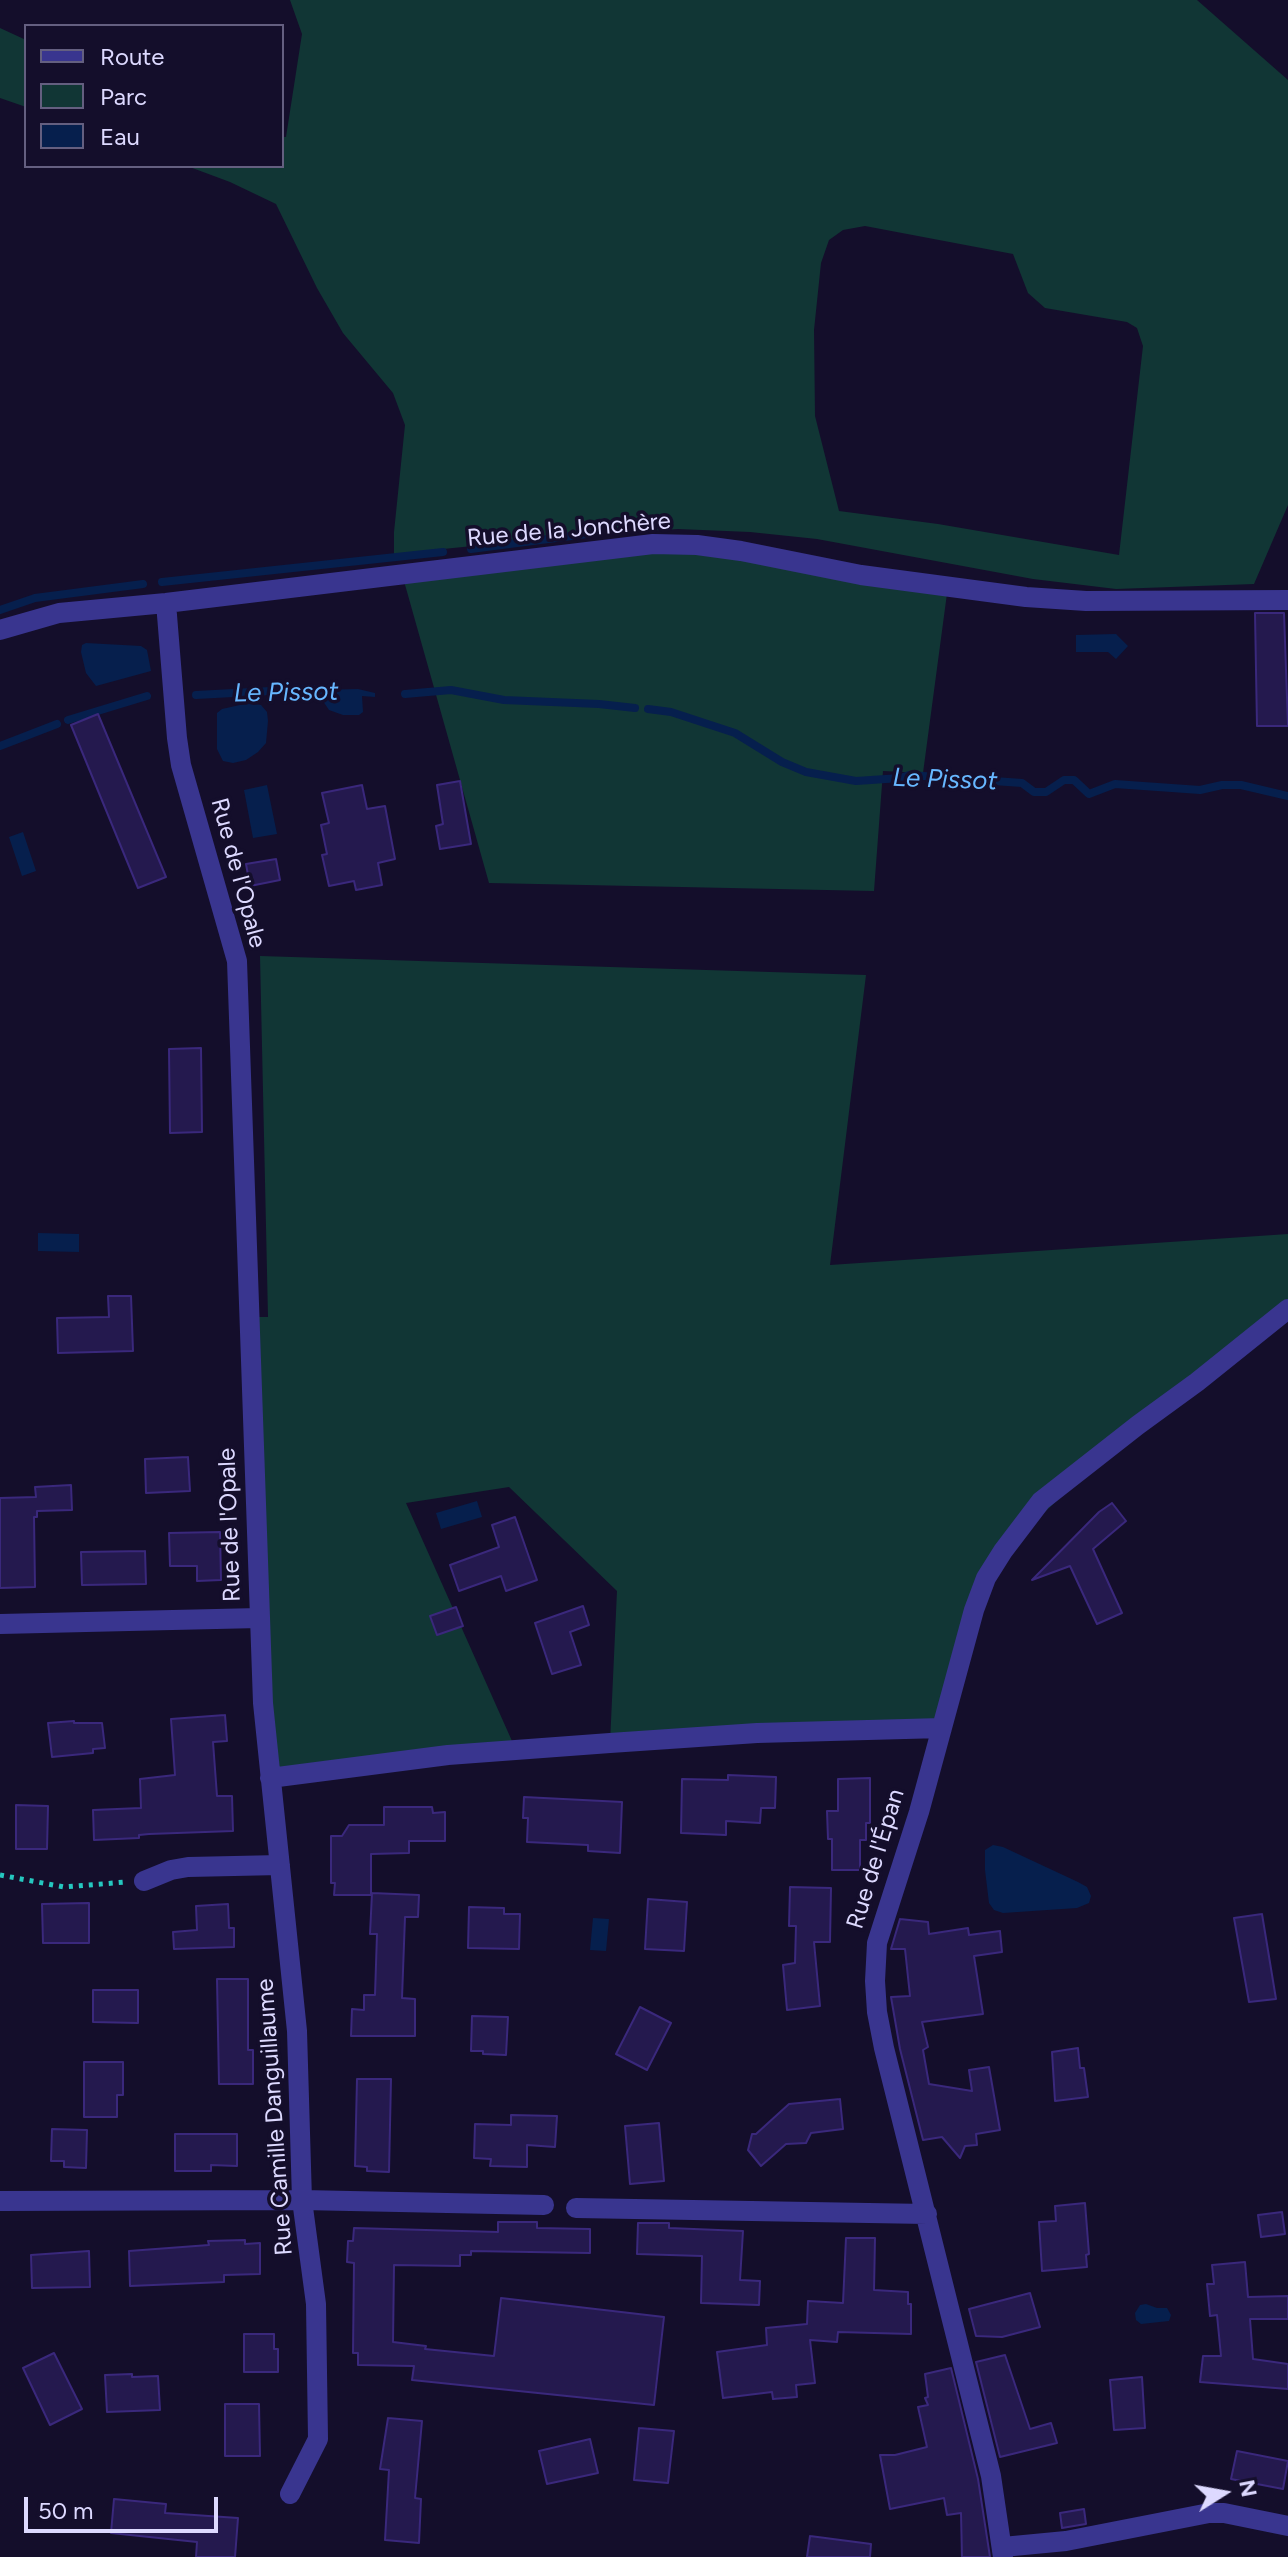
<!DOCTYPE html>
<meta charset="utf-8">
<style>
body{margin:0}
#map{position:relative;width:1288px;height:2557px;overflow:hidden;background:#140e2b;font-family:Figtree,sans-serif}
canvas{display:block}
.legend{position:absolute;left:24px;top:24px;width:260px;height:144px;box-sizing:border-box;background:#140e2b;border:2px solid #645f80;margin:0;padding:10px 14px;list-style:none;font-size:24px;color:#ddd9ff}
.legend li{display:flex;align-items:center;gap:16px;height:40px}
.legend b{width:40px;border:2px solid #645f80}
.north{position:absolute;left:1184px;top:2453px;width:80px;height:80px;-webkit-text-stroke:6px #140e2b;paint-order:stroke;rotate:79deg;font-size:22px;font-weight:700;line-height:32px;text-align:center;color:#ddd9ff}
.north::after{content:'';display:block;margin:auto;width:28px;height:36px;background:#ddd9ff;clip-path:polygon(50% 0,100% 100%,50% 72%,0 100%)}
.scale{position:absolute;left:24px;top:2497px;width:194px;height:36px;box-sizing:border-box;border:4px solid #ddd9ff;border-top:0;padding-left:10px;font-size:24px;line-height:28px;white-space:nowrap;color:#ddd9ff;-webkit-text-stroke:6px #140e2b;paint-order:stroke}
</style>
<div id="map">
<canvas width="1288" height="2557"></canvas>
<ul class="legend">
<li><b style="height:10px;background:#39358f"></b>Route</li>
<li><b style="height:22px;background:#113635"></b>Parc</li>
<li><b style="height:22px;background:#061f4d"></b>Eau</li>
</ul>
<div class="north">N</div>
<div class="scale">50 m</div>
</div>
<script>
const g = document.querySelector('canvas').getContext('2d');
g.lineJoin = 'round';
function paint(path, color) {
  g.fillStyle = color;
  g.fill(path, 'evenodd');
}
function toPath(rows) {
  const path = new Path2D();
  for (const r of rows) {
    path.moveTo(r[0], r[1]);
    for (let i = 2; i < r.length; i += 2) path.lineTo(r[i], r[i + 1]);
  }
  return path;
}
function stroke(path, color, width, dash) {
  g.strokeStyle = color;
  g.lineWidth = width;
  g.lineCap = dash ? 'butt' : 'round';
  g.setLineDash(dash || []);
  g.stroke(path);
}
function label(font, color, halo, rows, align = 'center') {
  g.font = font + ' Figtree,sans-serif';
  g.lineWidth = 7;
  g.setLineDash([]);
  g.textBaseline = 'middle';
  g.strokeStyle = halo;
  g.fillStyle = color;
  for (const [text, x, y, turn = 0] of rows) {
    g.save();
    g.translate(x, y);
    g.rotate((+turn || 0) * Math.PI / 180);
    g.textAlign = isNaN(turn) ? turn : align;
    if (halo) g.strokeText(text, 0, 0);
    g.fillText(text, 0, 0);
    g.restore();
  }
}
paint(toPath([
 [290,0,1197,0,1288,80,1288,505,1254,584,1116,589,1033,579,817,539,750,532,678,529,581,535,394,554,394,532,405,425,393,393,343,333,317,288,276,204,230,182,187,166,282,166,282,137,286,137,302,34],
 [865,226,1013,254,1028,293,1045,308,1127,322,1137,328,1143,346,1119,555,938,524,839,511,815,416,814,330,821,263,829,240,843,230],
 [0,28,26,40,26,107,0,98],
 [606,548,741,551,948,586,923,773,883,771,874,891,489,883,402,574],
 [260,956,866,975,830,1265,1288,1234,1288,1309,1138,1425,1003,1551,942,1728,610,1743,617,1591,509,1487,406,1503,516,1750,270,1778,251,1317,268,1317]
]), '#113635');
paint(toPath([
 [1116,634,1128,646,1116,659,1108,652,1076,652,1076,635],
 [86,643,141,646,147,650,151,671,96,686,86,673,81,652,82,645],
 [358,689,375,693,375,697,362,696,363,712,359,715,343,715,329,710,323,701,319,690],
 [249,703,261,705,267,712,268,721,266,743,258,752,246,760,233,763,223,761,217,749,217,713,222,709],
 [267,785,277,834,253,838,244,790],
 [23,832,36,871,22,876,9,837],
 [38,1233,79,1234,79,1252,38,1251],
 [477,1501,482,1517,441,1529,436,1513],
 [993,1845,1003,1847,1078,1882,1087,1887,1091,1896,1089,1903,1077,1908,1003,1913,994,1910,989,1903,985,1870,985,1850],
 [593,1918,609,1919,606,1951,590,1950],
 [1146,2304,1157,2308,1167,2308,1171,2315,1169,2321,1141,2324,1136,2320,1135,2313,1140,2305]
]), '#061f4d');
stroke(toPath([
 [471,549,610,531],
 [162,582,443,552],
 [0,610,35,598,143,584],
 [405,694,451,690,504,700,599,704,635,708],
 [196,695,308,689,328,690],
 [648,709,671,712,735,733,782,762,806,772,856,781,901,778,909,775,1022,783,1034,792,1046,792,1064,780,1074,780,1089,794,1115,784,1200,790,1222,785,1241,785,1288,796],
 [68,720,147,696],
 [0,746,57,724]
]), '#061f4d', 8);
const building = toPath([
 [1255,613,1284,613,1288,726,1257,726,1255,613],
 [98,714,166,877,138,888,71,725,98,714],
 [460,781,471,844,440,849,436,826,443,824,437,785,460,781],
 [362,785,367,809,385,806,395,859,378,863,382,885,356,890,354,881,329,886,322,855,327,854,321,825,329,823,322,793,362,785],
 [276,859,280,880,250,886,246,864,276,859],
 [201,1048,202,1132,170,1133,169,1049,201,1048],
 [108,1296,131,1296,133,1351,58,1353,57,1318,109,1317,108,1296],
 [188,1457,190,1491,146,1493,145,1459,188,1457],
 [71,1485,72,1510,37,1511,37,1517,34,1517,35,1587,0,1588,0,1498,36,1497,35,1487,71,1485],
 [1112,1503,1126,1521,1093,1549,1122,1613,1097,1624,1070,1566,1032,1580,1099,1512,1112,1503],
 [515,1517,537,1580,506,1591,501,1576,459,1591,450,1565,499,1547,492,1525,515,1517],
 [220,1532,221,1580,197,1581,197,1566,170,1566,169,1533,220,1532],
 [145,1551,146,1584,82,1585,81,1552,145,1551],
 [583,1606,589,1625,570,1632,581,1665,552,1674,535,1623,583,1606],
 [456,1607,463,1626,437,1635,430,1616,456,1607],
 [225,1715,227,1741,213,1742,217,1796,232,1796,233,1831,149,1834,139,1835,139,1838,94,1840,93,1810,141,1808,140,1779,175,1775,171,1719,225,1715],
 [74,1721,74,1723,102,1723,105,1748,93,1749,93,1753,52,1757,48,1723,74,1721],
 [728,1775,776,1777,775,1808,761,1808,760,1823,726,1821,726,1835,681,1833,682,1779,728,1780,728,1775],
 [870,1778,870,1823,866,1823,866,1840,860,1840,860,1870,832,1870,832,1839,828,1839,827,1811,838,1811,838,1779,870,1778],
 [524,1797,622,1802,620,1853,588,1851,588,1845,527,1842,528,1818,523,1818,524,1797],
 [16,1805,48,1806,47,1849,16,1849,16,1805],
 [384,1807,432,1807,433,1813,445,1812,445,1841,409,1841,409,1853,371,1854,371,1895,334,1895,335,1883,331,1883,331,1836,342,1836,349,1825,384,1825,384,1807],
 [790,1887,831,1888,830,1942,814,1942,820,2006,787,2010,783,1965,795,1963,796,1926,789,1926,790,1887],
 [372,1893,419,1895,418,1917,405,1917,402,1998,415,1999,415,2036,351,2036,352,2009,364,2010,364,1995,375,1995,377,1934,370,1934,372,1893],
 [648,1899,687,1902,684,1951,645,1949,648,1899],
 [89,1903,89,1943,43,1943,42,1904,89,1903],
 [228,1904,229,1928,234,1928,234,1947,174,1949,173,1932,197,1930,196,1906,228,1904],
 [469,1907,504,1908,504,1914,520,1914,519,1949,468,1948,469,1907],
 [1262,1914,1276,1999,1249,2002,1234,1918,1262,1914],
 [900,1919,928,1922,929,1934,968,1928,969,1935,1000,1931,1002,1952,974,1956,983,2014,922,2022,928,2047,923,2050,929,2084,972,2091,969,2070,989,2067,1000,2130,976,2134,977,2145,965,2146,960,2158,942,2137,923,2140,900,2049,891,1997,910,1996,905,1949,891,1949,900,1919],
 [217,1979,248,1979,248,2050,253,2050,253,2084,219,2084,217,1979],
 [93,1990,138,1990,138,2023,93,2022,93,1990],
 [640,2007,671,2023,647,2070,616,2054,640,2007],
 [472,2016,508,2017,506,2055,483,2054,483,2051,471,2051,472,2016],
 [1078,2048,1080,2068,1084,2068,1088,2097,1055,2101,1052,2052,1078,2048],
 [84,2062,123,2062,123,2095,117,2095,117,2117,84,2117,84,2062],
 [357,2079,391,2079,389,2172,367,2171,367,2167,355,2166,357,2079],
 [840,2099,843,2129,811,2133,806,2143,786,2144,761,2166,748,2150,752,2134,756,2134,789,2104,840,2099],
 [511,2115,557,2116,555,2147,527,2145,527,2167,490,2166,491,2159,474,2158,475,2124,511,2125,511,2115],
 [659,2123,664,2181,630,2184,625,2126,659,2123],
 [52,2129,87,2130,86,2168,64,2167,64,2161,51,2161,52,2129],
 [175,2134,237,2134,237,2166,211,2165,211,2171,175,2171,175,2134],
 [1085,2203,1089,2254,1086,2255,1087,2267,1042,2271,1039,2222,1056,2221,1055,2206,1085,2203],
 [1282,2212,1285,2234,1261,2237,1258,2215,1282,2212],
 [498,2222,537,2222,537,2228,590,2229,590,2253,471,2251,471,2255,460,2255,460,2266,394,2265,393,2342,426,2346,425,2349,494,2356,501,2298,664,2317,654,2405,412,2380,414,2366,358,2365,358,2353,353,2353,354,2263,347,2262,348,2241,353,2241,354,2228,498,2232,498,2222],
 [638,2223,669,2223,669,2228,743,2231,740,2280,760,2281,759,2305,701,2303,702,2256,637,2254,638,2223],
 [846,2238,875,2238,874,2290,908,2292,908,2304,911,2304,911,2334,838,2332,837,2342,810,2340,815,2383,796,2385,797,2397,773,2399,772,2392,723,2398,717,2352,767,2345,766,2328,807,2324,808,2301,843,2303,846,2238],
 [245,2240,245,2244,260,2243,260,2274,224,2275,224,2282,130,2286,129,2251,209,2245,208,2241,245,2240],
 [89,2251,90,2287,32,2288,31,2255,89,2251],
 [1245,2262,1248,2297,1288,2296,1288,2319,1250,2319,1253,2359,1288,2364,1288,2389,1200,2382,1203,2356,1221,2356,1217,2315,1210,2316,1207,2284,1214,2284,1212,2265,1245,2262],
 [1030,2293,1040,2327,1002,2337,976,2336,969,2309,1030,2293],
 [244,2334,274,2334,274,2349,278,2349,278,2372,244,2372,244,2334],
 [54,2353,82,2409,50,2425,23,2368,54,2353],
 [1005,2355,1030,2429,1051,2423,1057,2443,1000,2457,976,2362,1005,2355],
 [951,2368,978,2479,990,2557,962,2557,961,2513,947,2515,944,2498,890,2509,880,2455,895,2455,927,2447,918,2407,928,2405,925,2398,928,2397,925,2374,951,2368],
 [132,2374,132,2377,158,2376,160,2410,107,2412,105,2375,132,2374],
 [1142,2377,1145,2428,1114,2430,1110,2380,1142,2377],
 [225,2404,259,2404,260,2456,225,2456,225,2404],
 [388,2418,422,2421,415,2498,421,2499,419,2543,385,2540,389,2470,380,2469,388,2418],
 [639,2428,674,2431,668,2483,634,2480,639,2428],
 [590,2439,598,2473,547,2484,539,2451,590,2439],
 [1237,2451,1288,2461,1283,2489,1231,2479,1237,2451],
 [114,2499,166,2504,165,2513,238,2518,235,2557,196,2557,197,2542,111,2533,114,2499],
 [1084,2509,1086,2524,1062,2528,1060,2513,1084,2509],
 [810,2536,871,2544,870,2557,807,2557,810,2536]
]);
paint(building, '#24194e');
stroke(building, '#3a287c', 2);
stroke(toPath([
 [0,1875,64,1887,126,1882]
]), '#25c7bf', 5, [4, 6]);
stroke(toPath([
 [166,603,177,738,181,765,237,961,263,1703,297,2031,302,2200,316,2304,318,2439,290,2494],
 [0,630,59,613,166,603,653,544,697,545,741,551,861,575,1026,597,1086,601,1288,600],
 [0,1624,259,1618],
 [270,1778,448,1755,610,1743,757,1733,942,1728],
 [144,1881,171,1870,188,1867,280,1865],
 [0,2201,302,2200,544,2205],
 [576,2208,927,2214],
 [1003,2547,1066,2541,1209,2513,1224,2513,1288,2526],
 [1003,2557,991,2476,884,2048,877,2012,875,1981,877,1943,919,1812,974,1610,986,1578,1003,1551,1041,1501,1138,1425,1197,1382,1288,1309]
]), '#39358f', 20);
label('24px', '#ddd9ff', '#140e2b', [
 ["Rue de la Jonchère",569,530,-5],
 ["Rue de l'Opale",238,873,75],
 ["Rue de l'Opale",230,1525,-92],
 ["Rue de l'Épan",876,1859,-73],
 ["Rue Camille Danguillaume",275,2117,-94]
]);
label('italic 26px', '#67b7ff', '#140e2b', [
 ["Le Pissot",286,693,-1],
 ["Le Pissot",945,780,2]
]);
</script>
